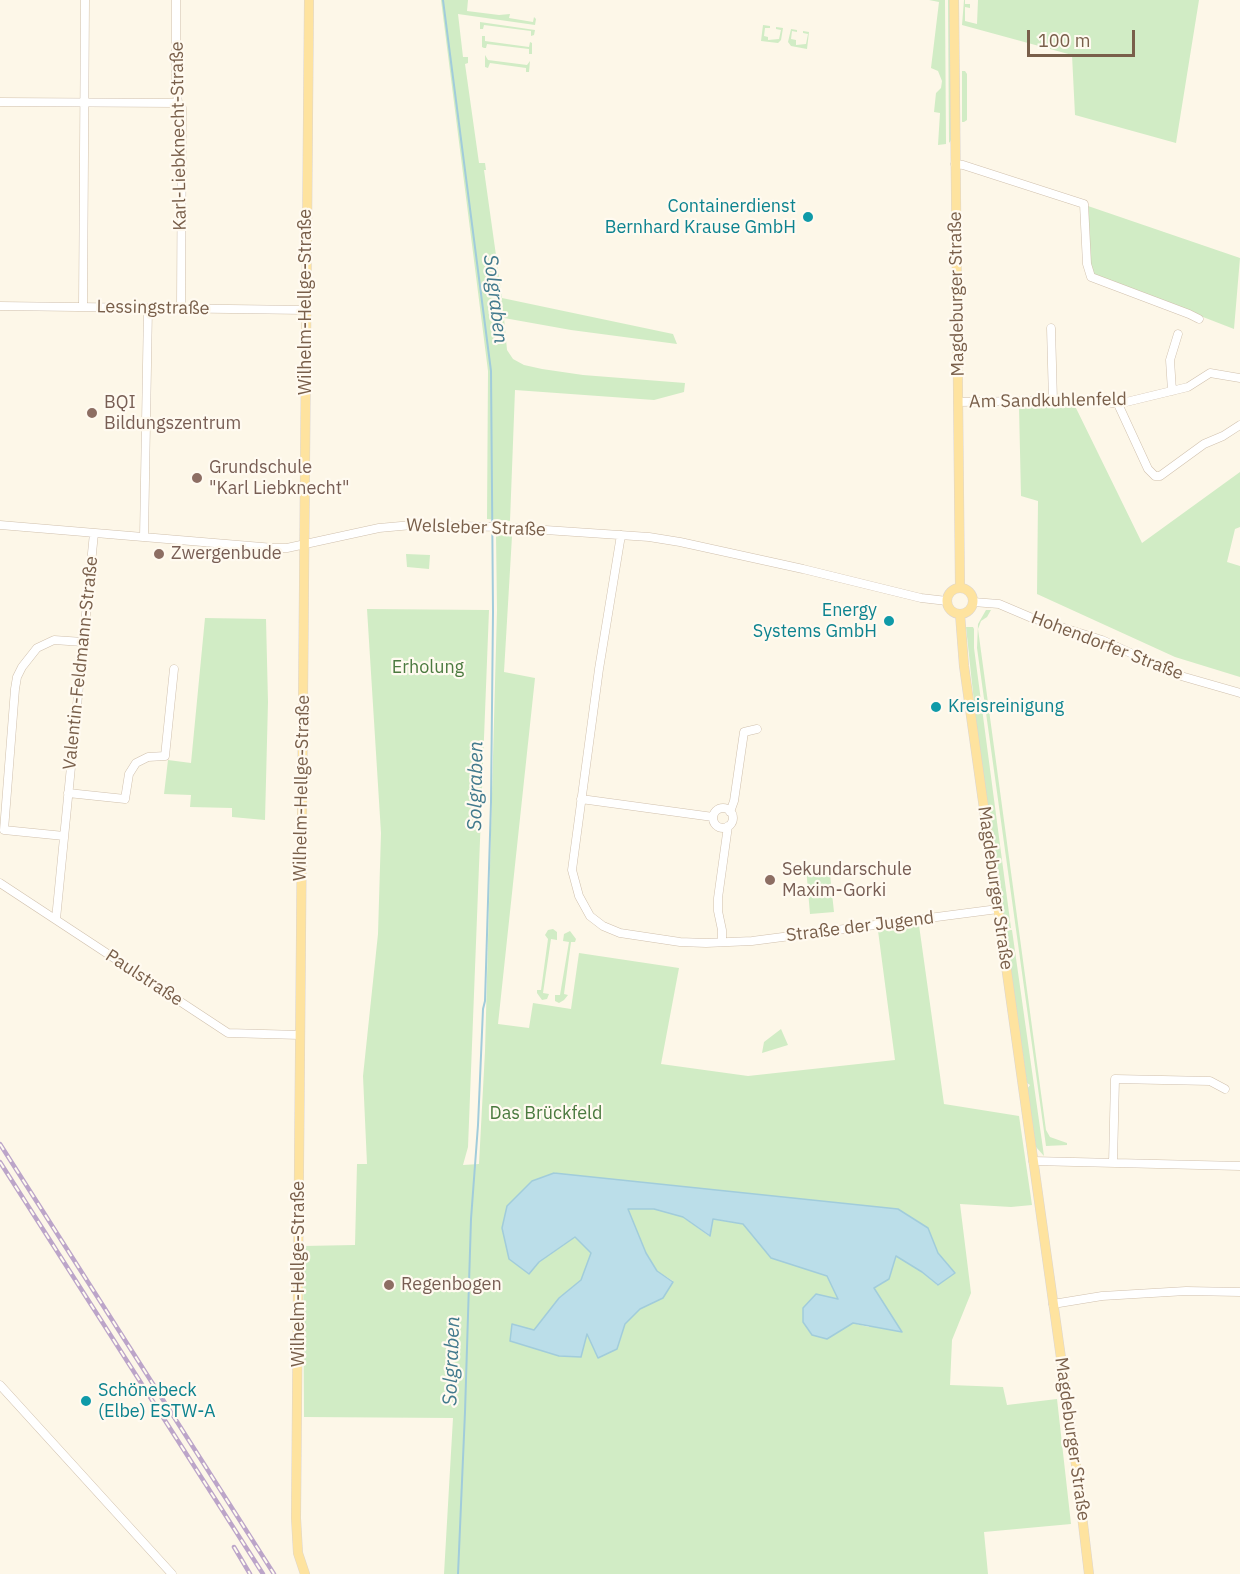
<!DOCTYPE html>
<meta charset="utf-8">
<style>
body{margin:0}
#map{position:relative;width:1240px;height:1574px;overflow:hidden;background:#fdf7e8;font-family:"IBM Plex Sans",sans-serif}
canvas{display:block}
.scale{position:absolute;left:1027px;top:30px;width:108px;height:27px;box-sizing:border-box;border:3px solid #795f4a;border-top:0;padding-left:8px;font-size:18px;line-height:21px;white-space:nowrap;color:#795f4a;-webkit-text-stroke:4px #fffaf0;paint-order:stroke}
</style>
<div id="map">
<canvas width="1240" height="1574"></canvas>
<div class="scale">100 m</div>
</div>
<script>
const g = document.querySelector('canvas').getContext('2d');
g.lineJoin = 'round';
function paint(path, color) {
  g.fillStyle = color;
  g.fill(path, 'evenodd');
}
function toPath(rows) {
  const path = new Path2D();
  for (const r of rows) {
    if (r.length === 3) {
      path.moveTo(r[0] + r[2], r[1]);
      path.arc(r[0], r[1], r[2], 0, 2 * Math.PI);
      continue;
    }
    path.moveTo(r[0], r[1]);
    for (let i = 2; i < r.length; i += 2) path.lineTo(r[i], r[i + 1]);
  }
  return path;
}
function stroke(path, color, width, dash) {
  g.strokeStyle = color;
  g.lineWidth = width;
  g.lineCap = dash ? 'butt' : 'round';
  g.setLineDash(dash || []);
  g.stroke(path);
}
function label(font, color, halo, rows, align = 'center') {
  g.font = font + ' "IBM Plex Sans",sans-serif';
  g.lineWidth = 4.5;
  g.setLineDash([]);
  g.textBaseline = 'middle';
  g.strokeStyle = halo;
  g.fillStyle = color;
  for (const [text, x, y, turn = 0] of rows) {
    g.save();
    g.translate(x, y);
    g.rotate((+turn || 0) * Math.PI / 180);
    g.textAlign = isNaN(turn) ? turn : align;
    if (halo) g.strokeText(text, 0, 0);
    g.fillText(text, 0, 0);
    g.restore();
  }
}
paint(toPath([
 [441,0,468,0,467,11,499,15,510,14,509,18,533,22,534,17,536,19,535,25,458,14,463,57,468,57,468,63,465,64,479,163,485,163,486,170,484,170,502,298,673,334,677,344,571,330,504,318,507,350,513,359,524,365,542,369,583,375,685,383,684,392,654,400,515,390,510,521,487,519,488,371],
 [929,0,945,0,946,144,938,145,940,113,934,112,936,93,941,88,942,81,938,71,931,68,939,2],
 [948,0,950,0,952,139,949,143],
 [964,0,965,0,965,4,970,4,970,8,965,7,965,21,977,24,978,0,1199,0,1176,143,1075,115,1072,55,962,25],
 [480,22,535,30,534,35,531,36,531,31,484,25,483,29,480,29],
 [763,25,770,26,770,28,765,28,764,36,768,37,768,40,779,39,781,30,776,29,776,27,783,28,781,40,778,43,761,41],
 [791,29,797,30,797,32,792,31,791,39,796,40,796,45,806,44,808,34,803,33,803,31,809,32,807,49,791,46,788,42],
 [482,36,485,36,485,41,529,47,530,42,532,43,532,54,529,54,529,49,487,44,486,48,484,48,482,47],
 [485,55,488,60,527,65,530,61,529,72,526,72,526,68,490,63,488,68,485,67],
 [962,71,965,71,967,74,967,120,964,122,962,122],
 [1088,206,1240,258,1234,329,1092,274,1089,265],
 [1075,406,1142,543,1240,472,1240,527,1235,529,1227,562,1240,566,1240,677,1175,657,1037,594,1038,501,1021,496,1019,407],
 [496,535,512,536,504,672,535,678,498,1024,529,1028,533,1003,571,1009,579,953,679,968,661,1064,748,1076,895,1060,877,923,918,918,944,1104,1019,1116,1032,1205,1011,1207,960,1204,971,1293,952,1340,950,1385,1003,1387,1007,1405,1057,1399,1071,1524,984,1532,988,1574,444,1574,453,1418,304,1417,303,1246,355,1245,357,1164,367,1164,363,1076,378,934,381,833,367,609,489,610,468,1147,463,1165,479,1164,485,1051,497,610],
 [554,1173,928,1228,938,1253,954,1273,937,1285,922,1272,896,1256,889,1279,874,1288,869,1327,853,1323,827,1276,743,1224,712,1219,709,1236,683,1217,654,1209,627,1209,646,1253,657,1271,673,1281,663,1298,640,1309,625,1324,617,1349,598,1358,587,1333,581,1357,512,1324,534,1330,559,1298,581,1280,591,1253,575,1237,539,1262,529,1274],
 [406,554,430,555,429,569,407,567],
 [986,610,991,610,987,617,981,621,978,629,1046,1130,1050,1137,1067,1143,1067,1145,1046,1146,977,648,978,624],
 [205,618,266,619,268,702,265,820,232,817,232,808,190,807,191,795,164,794,168,760,191,763],
 [966,627,973,627,974,629,974,648,1011,928,1005,928,976,721],
 [829,865,834,912,810,914,806,867],
 [553,929,557,932,557,940,551,939,543,993,549,994,547,999,542,1000,537,993,537,990,541,990,548,939,545,935,548,930],
 [1005,930,1012,930,1044,1156,1036,1147,1027,1089,1030,1085,1027,1083],
 [570,931,576,939,575,942,571,942,564,994,568,995,564,1000,559,1003,555,1001,555,995,560,995,569,942,563,941,564,934],
 [781,1029,788,1045,762,1053,764,1042]
]), '#d1ecc5');
const water = toPath([
 [554,1173,898,1209,928,1228,938,1253,955,1273,938,1285,922,1272,896,1256,889,1279,874,1288,902,1332,853,1323,827,1339,812,1335,803,1322,803,1308,816,1294,838,1299,827,1276,771,1258,743,1224,713,1219,710,1236,683,1217,654,1209,628,1209,646,1253,657,1271,673,1282,663,1298,640,1309,625,1324,617,1349,598,1358,587,1334,581,1357,559,1356,510,1341,512,1324,534,1330,559,1298,581,1280,591,1253,575,1237,539,1262,529,1274,509,1259,502,1228,507,1206,532,1181,554,1173]
]);
paint(water, '#bbdee9');
stroke(water, '#a1ccdb', 1.5);
stroke(toPath([
 [443,0,491,371,493,612,491,802,485,1001,483,1009,478,1125,471,1219,465,1412,458,1574]
]), '#a1ccdb', 2);
const minor = toPath([
 [176,0,176,85,178,103,182,108,181,308],
 [0,102,178,103],
 [955,164,963,165,1084,204,1087,264,1091,277,1189,314,1199,319],
 [0,306,306,310],
 [83,307,85,0],
 [1051,328,1053,401],
 [1172,391,1170,360,1178,334],
 [958,402,1096,400,1118,404,1188,387,1210,373,1240,378],
 [1118,404,1148,469,1155,476,1160,476,1204,444,1223,436,1240,425],
 [0,525,274,548,287,548,379,528,412,525,501,527,649,537,680,542,803,569,921,598,947,601],
 [621,535,599,669,572,870,579,896,590,916,603,926,620,933,680,942,706,943,752,941,998,909],
 [144,537,148,308],
 [973,602,999,604,1032,618,1102,640,1181,676,1240,693],
 [68,793,125,799,129,774,136,763,148,757,165,756,174,669],
 [581,799,713,817],
 [723,818,10],
 [730,812,734,801,744,732,757,729],
 [64,836,4,830,15,689,17,677,22,667,37,648,54,640,83,642],
 [0,883,228,1033,300,1035],
 [56,919,94,533],
 [722,942,722,930,718,911,718,898,728,826],
 [1033,1161,1240,1166],
 [1113,1163,1115,1079,1210,1081,1225,1089],
 [1053,1304,1102,1296,1186,1291,1240,1292],
 [0,1385,172,1574]
]);
const major = toPath([
 [954,0,960,588],
 [960,601,13],
 [960,614,964,666,1076,1465,1089,1574],
 [305,1574,298,1553,296,1518,309,0]
]);
stroke(minor, '#d0c0ad', 9);
stroke(major, '#dcd5d0', 10);
stroke(minor, '#fff', 8);
stroke(major, '#fee39f', 9);
const rail = toPath([
 [0,1144,274,1574],
 [0,1162,263,1574],
 [234,1547,250,1574]
]);
stroke(rail, '#bca5c9', 4.5);
stroke(rail, '#fffaf0', 2, [7]);
for (const [x, y, r, color] of [
 [808,217,6,"#0f9aa8"],
 [92,413,6,"#8d6e63"],
 [197,478,6,"#8d6e63"],
 [159,554,6,"#8d6e63"],
 [889,621,6,"#0f9aa8"],
 [936,707,6,"#0f9aa8"],
 [770,880,6,"#8d6e63"],
 [389,1285,6,"#8d6e63"],
 [86,1401,6,"#0f9aa8"]
]) {
  const dot = new Path2D();
  dot.arc(x, y, r, 0, 2 * Math.PI);
  g.fillStyle = color;
  g.fill(dot);
  stroke(dot, '#fffaf0', 2);
}
label('18px', '#795f4a', '#fffaf0', [
 ["Karl-Liebknecht-Straße",179,136,-91],
 ["Magdeburger Straße",957,294,-91],
 ["Wilhelm-Hellge-Straße",306,302,-90],
 ["Lessingstraße",153,308,1],
 ["Am Sandkuhlenfeld",1048,401,-1],
 ["Welsleber Straße",476,528,2],
 ["Hohendorfer Straße",1107,646,21],
 ["Valentin-Feldmann-Straße",81,663,-84],
 ["Wilhelm-Hellge-Straße",302,788,-89],
 ["Magdeburger Straße",995,888,82],
 ["Straße der Jugend",860,927,-7],
 ["Paulstraße",144,978,33],
 ["Wilhelm-Hellge-Straße",299,1274,-90],
 ["Magdeburger Straße",1072,1439,82]
]);
label('18px', '#0d838f', '#fffaf0', [
 ["Containerdienst",796,207],
 ["Bernhard Krause GmbH",796,228],
 ["Energy",877,611],
 ["Systems GmbH",877,632],
 ["Kreisreinigung",948,707,"left"],
 ["Schönebeck",98,1391,"left"],
 ["(Elbe) ESTW-A",98,1412,"left"]
], 'right');
label('18px', '#785e54', '#fffaf0', [
 ["BQI",104,403],
 ["Bildungszentrum",104,424],
 ["Grundschule",209,468],
 ["\"Karl Liebknecht\"",209,489],
 ["Zwergenbude",171,554],
 ["Sekundarschule",782,870],
 ["Maxim-Gorki",782,891],
 ["Regenbogen",401,1285]
], 'left');
label('18px', '#4b7a3f', '#fffaf0', [
 ["Erholung",428,668],
 ["Das Brückfeld",546,1114]
]);
label('italic 20px', '#427a8d', '#fffaf0', [
 ["Solgraben",495,299,83],
 ["Solgraben",476,786,-89],
 ["Solgraben",452,1361,-88]
]);
</script>
